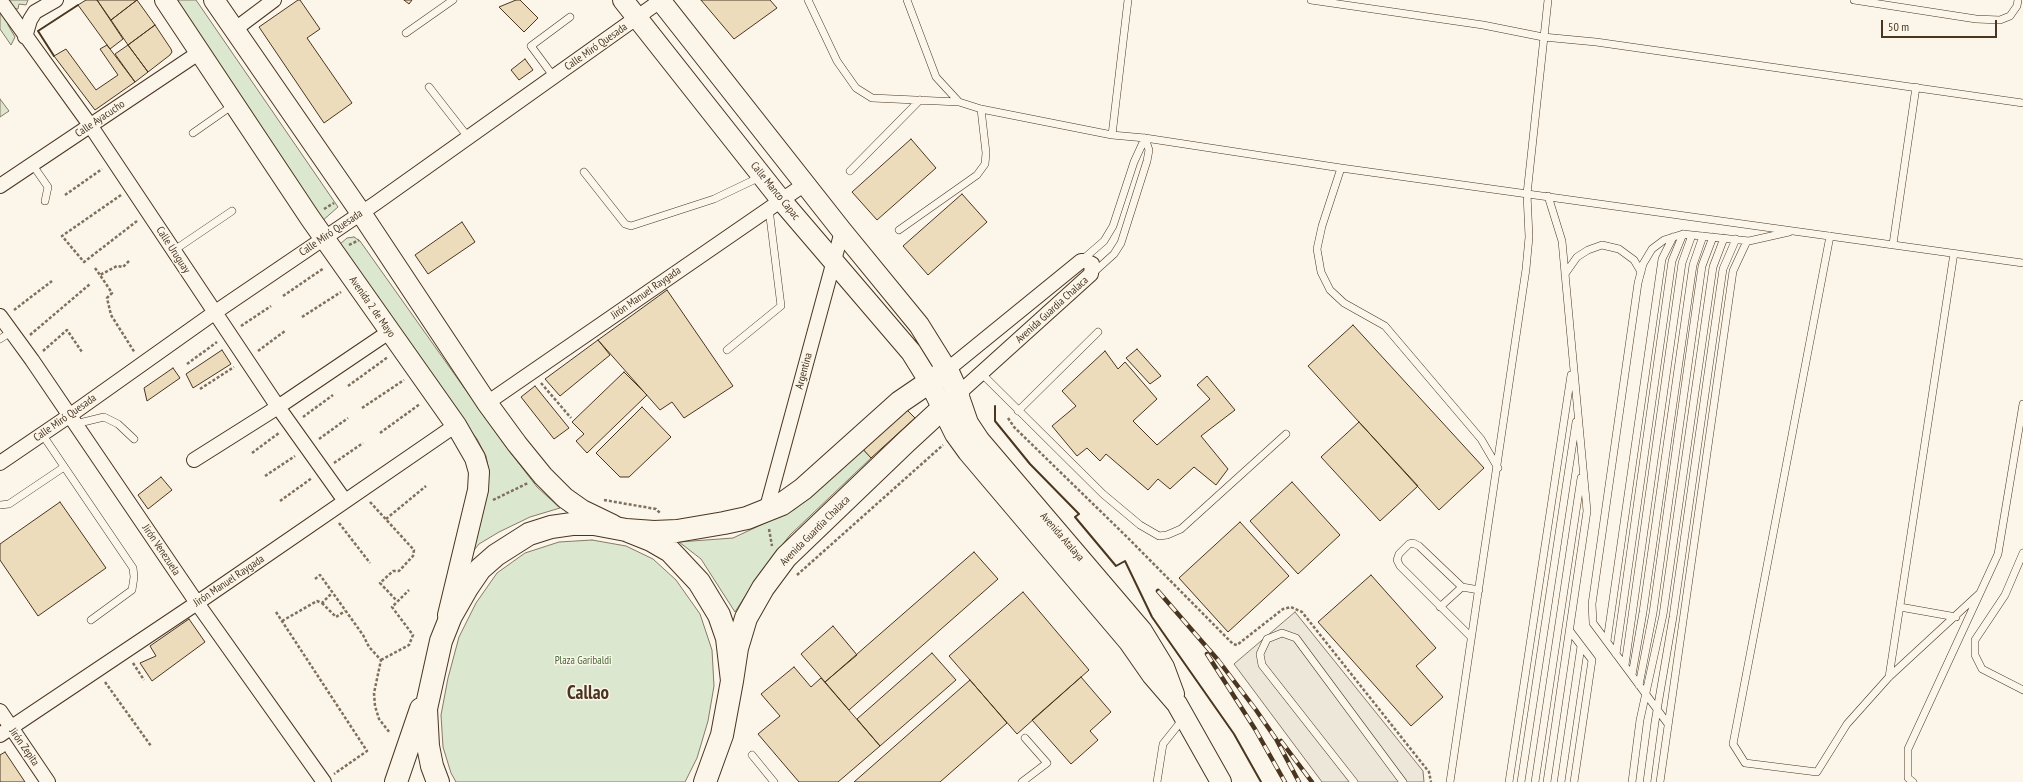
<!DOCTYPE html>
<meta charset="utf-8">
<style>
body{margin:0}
#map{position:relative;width:2023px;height:782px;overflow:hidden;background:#fbf6e9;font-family:"PT Sans Narrow",sans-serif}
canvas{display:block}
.scale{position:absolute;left:1881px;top:20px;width:116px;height:18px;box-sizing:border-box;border:2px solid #4a3520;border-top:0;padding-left:5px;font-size:12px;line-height:14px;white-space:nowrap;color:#4a3520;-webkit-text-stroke:3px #fbf6e9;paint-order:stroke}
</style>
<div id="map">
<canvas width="2023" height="782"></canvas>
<div class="scale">50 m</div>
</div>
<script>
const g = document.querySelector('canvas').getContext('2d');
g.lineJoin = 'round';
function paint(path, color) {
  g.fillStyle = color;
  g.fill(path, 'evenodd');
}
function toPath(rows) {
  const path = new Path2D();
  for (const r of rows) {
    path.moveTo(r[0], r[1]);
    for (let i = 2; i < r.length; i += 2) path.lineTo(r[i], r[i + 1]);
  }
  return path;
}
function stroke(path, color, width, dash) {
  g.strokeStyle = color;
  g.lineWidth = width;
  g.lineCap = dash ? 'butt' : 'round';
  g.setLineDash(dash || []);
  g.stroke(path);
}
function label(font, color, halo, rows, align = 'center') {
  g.font = font + ' "PT Sans Narrow",sans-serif';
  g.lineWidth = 3;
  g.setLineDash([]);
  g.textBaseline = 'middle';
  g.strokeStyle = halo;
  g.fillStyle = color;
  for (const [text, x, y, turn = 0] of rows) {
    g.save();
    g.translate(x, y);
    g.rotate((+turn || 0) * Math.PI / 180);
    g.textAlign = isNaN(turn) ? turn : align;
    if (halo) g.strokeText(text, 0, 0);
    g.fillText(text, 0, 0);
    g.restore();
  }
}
const green = toPath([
 [0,0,28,0,26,5,19,4,18,9,11,8,8,25,15,37,11,45,0,29,0,0],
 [172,0,196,0,338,207,321,222,172,0],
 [0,99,9,111,0,117,0,99],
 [354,237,360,241,504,444,537,487,560,508,530,517,499,532,479,544,467,559,487,490,489,472,486,456,477,439,342,256,340,244,347,238,354,237],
 [861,447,871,458,790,535,758,576,735,612,701,559,679,542,733,538,795,509,861,447],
 [592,540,626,546,653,559,676,580,700,614,712,650,714,686,708,721,697,758,685,782,456,782,451,773,443,747,441,715,448,678,459,637,476,603,497,573,525,553,559,542,592,540]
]);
paint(green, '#dce7d0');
stroke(green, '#887966', 1);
const parking = toPath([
 [1295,612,1423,771,1424,782,1322,782,1234,664,1295,612]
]);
paint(parking, '#ede7d9');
stroke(parking, '#887966', 1);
const building = toPath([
 [86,0,97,0,123,39,110,49,78,5,86,0],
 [97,0,137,0,111,20,97,0],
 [137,0,155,25,128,45,111,20,137,0],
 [298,0,300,0,320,29,307,38,352,103,324,123,259,27,298,0],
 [404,0,412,0,409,4,404,0],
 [516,0,520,0,538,18,524,32,499,7,516,0],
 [701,0,770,0,777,8,734,39,701,0],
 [155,25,171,49,172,52,170,55,148,72,128,45,155,25],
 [107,45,135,82,95,110,54,56,66,49,96,90,118,75,100,49,107,45],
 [128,45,148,72,135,82,115,54,128,45],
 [525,59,533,70,519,80,511,70,525,59],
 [911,139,936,168,877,220,852,192,911,139],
 [962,194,987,222,928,275,903,246,962,194],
 [462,222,475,242,428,274,415,255,462,222],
 [667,290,733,386,684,418,672,402,660,410,598,340,667,290],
 [1353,325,1484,468,1439,510,1308,366,1353,325],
 [598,340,610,355,560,396,545,379,598,340],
 [1137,349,1161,376,1150,384,1126,358,1137,349],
 [222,350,231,364,193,388,186,374,222,350],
 [1105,351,1118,369,1125,362,1157,399,1133,421,1157,445,1210,399,1197,385,1207,376,1235,410,1201,436,1228,469,1216,485,1194,467,1170,489,1158,479,1148,490,1106,454,1100,461,1087,448,1077,456,1052,426,1076,406,1062,391,1105,351],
 [173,368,180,378,147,401,144,388,173,368],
 [624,372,647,395,587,453,576,441,584,434,572,422,624,372],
 [535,386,569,428,554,439,521,397,535,386],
 [642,407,671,437,629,477,620,477,596,453,642,407],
 [905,408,915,418,871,458,861,447,905,408],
 [1359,422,1418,486,1380,521,1321,457,1359,422],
 [161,477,172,490,148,509,138,495,161,477],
 [1292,482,1340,535,1298,574,1250,521,1292,482],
 [60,502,106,568,38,616,0,560,0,544,60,502],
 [1240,522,1289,576,1228,632,1179,578,1240,522],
 [974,552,998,579,849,710,825,682,974,552],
 [1371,575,1436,648,1416,666,1443,697,1411,726,1318,622,1371,575],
 [1023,592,1089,670,1017,734,949,656,1023,592],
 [189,619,205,642,152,681,140,663,156,656,150,646,189,619],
 [833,626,857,655,825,682,801,654,833,626],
 [932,653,956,680,880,746,857,719,932,653],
 [794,667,811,687,821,678,880,746,838,782,799,782,758,734,780,716,761,694,794,667],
 [1081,677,1111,712,1090,731,1098,740,1071,764,1032,720,1081,677],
 [970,680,1007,723,940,782,854,782,970,680],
 [5,752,25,782,0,782,0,755,5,752]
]);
paint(building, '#ecdcbc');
stroke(building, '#4a3520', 1);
const lane = toPath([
 [808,0,837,61,856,88,872,98,959,102],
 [907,0,936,77,959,102,981,109,1112,135,1145,138,1341,168,2023,263],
 [1311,0,1483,25,1543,37,1596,42,2023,103],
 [1854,0,1976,19,2000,20,2010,16,2017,6,2018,0],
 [406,33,453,0],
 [554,77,531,46,570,17],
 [429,87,468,137],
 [193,133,233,105],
 [1112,135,1128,0],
 [32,164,48,187,45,201],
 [1341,168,1322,226,1317,249,1321,272,1330,290,1344,303,1385,326,1481,439,1498,468],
 [850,171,920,100],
 [584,172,625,224,631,226,714,199,760,177],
 [899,230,977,175,985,164,986,153,981,109],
 [1830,236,1733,744,1745,763,1817,772,1847,724,1889,677,1980,593],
 [1893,244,1916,87],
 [173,251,232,211],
 [1081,261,1104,241,1113,226,1134,162,1145,138],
 [1093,273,1114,254,1121,243,1147,161,1149,150,1145,138],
 [1565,274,1577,257,1588,250,1602,245,1619,249,1634,260,1641,272],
 [0,339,11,332],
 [727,350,781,306,769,209],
 [982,374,1103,494,1140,525,1159,536,1167,535,1181,529,1286,434],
 [1018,411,1098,332],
 [75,424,104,417,118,424,134,439],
 [42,434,133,568,134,577,132,590,91,620],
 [0,505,9,504,64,467],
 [2023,553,2005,595,1975,640,1975,655,1982,669,2023,690],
 [1440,607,1462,587],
 [1900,607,1956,617],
 [1570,631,1592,660,1574,782],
 [1471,637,1400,566,1397,560,1399,554,1409,544,1413,543,1419,546,1462,587,1479,590],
 [1607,641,1662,259,1673,237],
 [1616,654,1672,261,1683,234],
 [1625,665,1682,263,1692,235],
 [1632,675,1643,612,1693,265,1703,236],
 [1889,677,1954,253],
 [1639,685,1653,613,1702,266,1713,237],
 [1668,724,1593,623,1592,604,1638,283,1643,264,1652,249,1664,240,1683,234,1749,241,1789,232],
 [752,755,774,782],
 [1022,782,1047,763,1025,738],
 [1157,782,1163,744,1183,719],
 [1354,782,1262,665,1260,654,1267,639,1282,633,1296,638,1403,782],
 [1450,782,1526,269,1529,237,1527,194,1548,0],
 [1509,782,1571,375],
 [1521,782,1576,422],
 [1535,782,1581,478],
 [1547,782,1587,511,1562,241,1548,196],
 [1561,782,1581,646],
 [1632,782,1640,720,1663,615,1713,267,1724,238],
 [1647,782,1655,722,1673,617,1723,269,1736,239],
 [1660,782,1733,271,1747,241],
 [1913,782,1908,778,1908,749,1998,554,2023,404]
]);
const street = toPath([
 [0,0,90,125,278,407,345,501],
 [234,30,274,0],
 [25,37,30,20,35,12,56,0],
 [0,186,200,52],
 [0,316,32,360,197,603,324,782],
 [947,370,1081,261,1086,261,1092,264,1091,274,958,394],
 [487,403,805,184],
 [194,460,278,407,389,332],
 [0,463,69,416,214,313,376,203,660,1],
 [766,511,842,231],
 [0,711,48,782],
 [0,735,197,603,456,425]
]);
const secondary = toPath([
 [165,0,310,218,456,425,475,458,479,472,478,490,448,615],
 [214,0,361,213,487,403,517,444,543,476,565,498,582,510,613,525],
 [623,0,781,200,911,352,929,381,955,434,968,452,1129,642,1152,675,1177,704,1221,782],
 [660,0,842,231,919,325,947,370],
 [958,394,968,423,980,441,1142,631,1164,667,1174,694]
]);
const primary = toPath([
 [626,530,654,532,677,531,724,523,747,518,782,504,803,489,900,402,947,370,958,394,906,442,786,557,763,588,746,618,737,648,732,681],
 [396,782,421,709],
 [438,782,432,766,428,746,426,709,441,641,451,616,467,588,480,569,496,555,529,534,551,527,572,524,594,524,626,530,651,540,670,551,699,582,719,615,727,638,732,681,722,735,705,782]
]);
stroke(lane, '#4a3520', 8);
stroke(street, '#4a3520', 16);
stroke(secondary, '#4a3520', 22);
stroke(primary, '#4a3520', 24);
stroke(toPath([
 [65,195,102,169],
 [121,195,62,236,84,262,137,221],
 [324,209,334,203],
 [349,245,359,240],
 [129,261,123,267,117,266,100,275,112,293,107,298,111,315,135,353],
 [95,268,100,275],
 [283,296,324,268],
 [14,310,52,281],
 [302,317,341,292],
 [241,326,271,306],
 [30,335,90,284],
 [43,351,67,330,82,352],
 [258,351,285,331],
 [187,364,217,342],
 [541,383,571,418],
 [348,386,388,357],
 [200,389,234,367],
 [362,408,404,380],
 [303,417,333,395],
 [1008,418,1014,427,1127,537,1233,644,1237,645,1283,609,1291,607,1302,612,1429,772,1431,782],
 [380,433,420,404],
 [319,439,348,418],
 [252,453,279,433],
 [334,463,363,443],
 [265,476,295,456],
 [493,500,528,483],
 [604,500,656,509,660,513],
 [280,501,312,478],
 [370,502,414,550,413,556,399,571,393,571,380,583,397,601],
 [386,519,426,486],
 [339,523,370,563],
 [769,529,772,546],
 [797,575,943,445],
 [315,579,320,575,363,635,369,647,381,660,374,693,375,706,379,719,390,733],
 [322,603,336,617,345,611],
 [276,612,367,751,334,774],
 [282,621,317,601,322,603,332,593],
 [381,660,409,645,413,635,392,607,409,590],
 [133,663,144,680],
 [105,682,151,746]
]), '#7f6f5c', 2.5, [3, 2]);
stroke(lane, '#fbf6e9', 7);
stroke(street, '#fbf6e9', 14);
stroke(secondary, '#fbf6e9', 20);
stroke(primary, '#fbf6e9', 22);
const rail = toPath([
 [1158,591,1218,660,1256,710,1276,739,1299,782],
 [1207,654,1255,729,1285,782],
 [1281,741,1312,782]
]);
stroke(rail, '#4a3520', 4.5);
stroke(rail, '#fbf6e9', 3, [9]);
stroke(toPath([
 [54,56,38,31,78,5],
 [995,406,995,421,1030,464,1079,514,1075,517,1116,566,1125,561,1152,617,1234,734,1261,782]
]), '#4a3520', 2);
label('11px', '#4a3520', '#fbf6e9', [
 ["Calle Miró Quesada",596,47,-35],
 ["Calle Ayacucho",100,119,-34],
 ["Calle Manco Capac",775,191,51],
 ["Calle Miró Quesada",331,233,-34],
 ["Calle Uruguay",173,250,57],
 ["Jirón Manuel Raygada",646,293,-35],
 ["Avenida 2 de Mayo",372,307,55],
 ["Avenida Guardia Chalaca",1052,310,-42],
 ["Argentina",804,371,-75],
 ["Calle Miró Quesada",65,418,-35],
 ["Avenida Guardia Chalaca",815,531,-45],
 ["Avenida Atalaya",1062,537,49],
 ["Jirón Venezuela",161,550,56],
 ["Jirón Manuel Raygada",229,581,-34],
 ["Jirón Zepita",24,747,55]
]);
label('11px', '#436837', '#fbf6e9', [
 ["Plaza Garibaldi",583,661]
]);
label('bold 19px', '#4a3520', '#fbf6e9', [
 ["Callao",588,694]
]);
</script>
